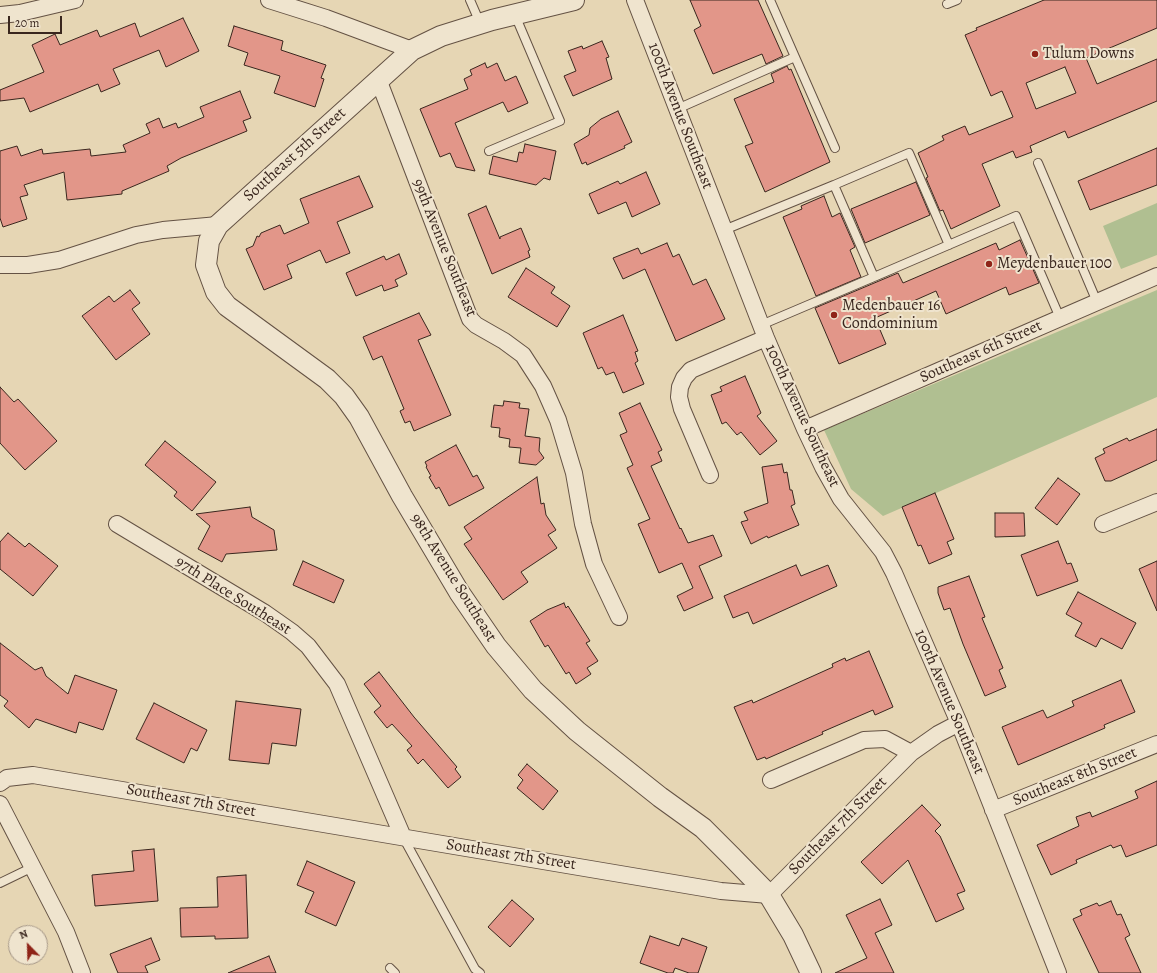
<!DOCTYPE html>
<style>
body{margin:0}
#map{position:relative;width:1157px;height:973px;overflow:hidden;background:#e6d6b4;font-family:Alegreya,serif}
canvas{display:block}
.north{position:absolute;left:8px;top:925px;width:40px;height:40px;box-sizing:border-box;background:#efe4ce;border:1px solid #a69888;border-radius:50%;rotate:337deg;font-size:11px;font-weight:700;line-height:16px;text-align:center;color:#39261e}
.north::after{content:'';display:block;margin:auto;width:14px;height:18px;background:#8f2418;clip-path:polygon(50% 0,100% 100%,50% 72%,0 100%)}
.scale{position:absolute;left:8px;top:16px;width:54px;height:18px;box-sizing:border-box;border:2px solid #39261e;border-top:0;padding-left:5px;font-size:12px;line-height:14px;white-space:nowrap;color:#39261e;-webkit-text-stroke:3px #efe4ce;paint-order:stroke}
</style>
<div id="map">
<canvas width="1157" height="973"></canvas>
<div class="north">N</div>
<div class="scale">20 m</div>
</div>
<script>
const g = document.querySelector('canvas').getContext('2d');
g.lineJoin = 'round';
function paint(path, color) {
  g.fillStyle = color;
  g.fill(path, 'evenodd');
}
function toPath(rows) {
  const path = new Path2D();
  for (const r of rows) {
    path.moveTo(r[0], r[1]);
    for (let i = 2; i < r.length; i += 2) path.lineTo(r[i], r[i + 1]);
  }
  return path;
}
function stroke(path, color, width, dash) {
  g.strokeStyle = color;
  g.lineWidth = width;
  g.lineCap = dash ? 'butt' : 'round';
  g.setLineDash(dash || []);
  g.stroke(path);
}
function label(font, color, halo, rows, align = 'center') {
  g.font = font + ' Alegreya,serif';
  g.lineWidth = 4;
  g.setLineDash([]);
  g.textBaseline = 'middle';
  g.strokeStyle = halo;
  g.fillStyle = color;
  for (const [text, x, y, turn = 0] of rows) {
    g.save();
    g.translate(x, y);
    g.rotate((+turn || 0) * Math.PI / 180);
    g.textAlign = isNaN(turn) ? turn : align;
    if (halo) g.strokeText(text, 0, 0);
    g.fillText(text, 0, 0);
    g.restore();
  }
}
paint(toPath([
 [1157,203,1157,255,1121,269,1103,226],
 [1157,290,1157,397,883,516,851,489,824,430]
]), '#b0bf91');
const building = toPath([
 [690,0,758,0,783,56,766,64,762,54,713,74,694,30,701,26,690,0],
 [1044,0,1157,0,1157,28,1086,58,1097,84,1157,59,1157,101,1068,138,1065,131,1030,146,1032,152,1016,158,1013,151,982,164,1000,206,951,229,943,210,940,211,926,178,928,177,918,153,944,140,942,136,965,126,969,135,1013,117,1002,91,991,96,965,35,977,30,976,28,1044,0],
 [1065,67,1076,93,1036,109,1026,83,1065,67],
 [183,18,199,51,166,67,159,50,113,69,120,84,101,92,98,84,30,112,24,98,0,101,0,90,44,72,32,45,55,34,60,45,97,30,100,37,135,23,140,37,183,18],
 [234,26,283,41,281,50,326,65,321,78,324,79,315,107,274,93,280,76,244,65,248,53,228,46,234,26],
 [602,41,609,57,606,58,612,79,573,96,564,76,576,71,568,51,582,46,583,49,602,41],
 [485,63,487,68,497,63,505,81,516,76,528,103,508,112,503,102,455,123,475,171,456,167,450,153,440,157,420,109,468,89,464,79,472,75,470,70,485,63],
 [787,66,789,70,791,69,830,162,765,192,745,146,753,143,734,99,774,82,771,74,787,66],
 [240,91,251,118,243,121,247,131,181,158,167,166,169,171,122,191,122,194,67,200,64,172,24,185,28,195,20,197,27,219,3,227,0,218,0,151,17,146,21,156,42,149,43,154,90,149,91,156,126,152,123,145,150,133,146,124,159,118,163,128,176,123,178,128,204,117,200,107,240,91],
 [618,111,632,142,624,146,625,148,587,165,586,162,582,164,574,144,589,135,590,128,601,119,618,111],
 [525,144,556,151,550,180,544,178,536,185,489,174,493,156,517,162,519,152,523,153,525,144],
 [1157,148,1157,185,1090,210,1078,181,1157,148],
 [646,172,660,204,632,217,626,202,598,214,589,194,618,181,620,184,646,172],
 [359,176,373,207,337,222,350,253,326,263,320,250,287,265,292,278,264,290,246,249,253,246,257,236,259,237,261,233,280,225,284,234,309,223,300,199,359,176],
 [916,182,930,215,865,243,851,209,916,182],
 [824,196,832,217,840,213,855,247,850,250,861,277,816,296,783,217,802,209,801,206,824,196],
 [486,206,500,239,500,237,521,228,530,250,528,251,530,257,492,274,468,214,486,206],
 [1020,240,1039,283,1009,295,1006,287,946,314,936,291,875,318,886,344,839,364,815,308,898,273,903,283,996,243,999,250,1020,240],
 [667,243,673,257,679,254,693,285,706,279,725,319,676,341,645,269,623,279,613,258,638,248,641,254,667,243],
 [399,254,407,274,395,280,398,286,384,291,382,285,356,296,346,273,384,256,386,260,399,254],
 [526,268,555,287,551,293,570,306,557,327,508,297,526,268],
 [130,290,140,303,132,309,150,334,116,360,82,316,109,296,114,302,130,290],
 [419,313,431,335,418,340,451,415,414,431,410,421,405,423,400,411,404,409,382,356,373,360,363,337,419,313],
 [623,315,638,351,635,352,638,361,635,363,644,384,623,393,614,372,606,375,602,367,598,369,583,333,623,315],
 [745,376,761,413,757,416,777,441,760,455,741,432,737,435,726,422,722,424,711,395,722,391,720,387,745,376],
 [0,387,14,402,18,399,57,441,25,470,0,443,0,387],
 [504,401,520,403,519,408,529,409,525,436,540,438,539,451,544,458,536,465,519,463,521,448,509,447,510,439,499,437,500,428,491,427,494,405,503,406,504,401],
 [640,403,662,450,658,452,662,461,651,466,680,529,681,528,688,543,713,535,722,556,699,566,713,598,684,611,677,596,693,588,682,563,659,573,638,524,650,519,627,468,633,465,620,435,627,432,619,413,640,403],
 [1157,429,1157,460,1111,481,1105,481,1095,458,1105,453,1103,449,1127,438,1129,441,1157,429],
 [165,441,216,482,192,511,174,496,177,492,145,465,165,441],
 [456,445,473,477,477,475,484,488,449,506,439,487,436,489,429,477,431,476,426,467,427,466,425,462,456,445],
 [782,464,784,473,787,472,790,490,792,490,795,504,791,506,799,525,768,538,767,536,751,544,741,522,748,520,744,512,768,503,762,467,782,464],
 [537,477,541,504,544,503,546,515,556,530,548,535,557,548,521,572,528,582,503,600,464,544,472,539,464,527,537,477],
 [1058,478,1080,494,1057,525,1035,508,1058,478],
 [935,493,954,539,947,542,952,554,929,564,921,545,918,546,902,507,935,493],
 [250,507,252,517,274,530,277,550,226,554,222,562,198,549,210,526,196,514,250,507],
 [995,513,1024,513,1025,536,995,537,995,513],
 [8,533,25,547,29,543,58,566,33,596,0,569,0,542,8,533],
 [1058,541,1067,564,1071,563,1078,581,1037,596,1021,555,1058,541],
 [303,561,344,580,334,603,293,585,303,561],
 [1157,561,1157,611,1139,569,1157,561],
 [796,565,801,576,828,565,837,586,753,624,748,612,733,618,724,596,796,565],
 [969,576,985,617,982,618,1003,668,999,670,1006,687,985,696,963,644,950,608,944,610,938,593,938,587,969,576],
 [1078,592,1136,623,1122,649,1101,638,1096,647,1075,636,1082,623,1066,614,1078,592],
 [564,603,566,608,568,606,590,641,586,643,598,661,587,668,591,674,576,684,569,672,566,674,548,645,545,647,530,621,547,610,564,603],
 [0,643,35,670,42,667,46,676,68,694,75,675,117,690,103,730,79,722,76,733,36,719,29,728,4,706,8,701,0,695,0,643],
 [869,651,893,707,875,715,873,710,822,732,823,734,766,759,765,757,757,760,734,707,752,700,753,703,833,667,832,664,845,658,846,661,869,651],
 [379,672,414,717,457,767,455,769,461,777,448,788,423,759,418,764,407,750,412,746,392,724,387,728,374,712,381,706,364,684,379,672],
 [1121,680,1135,712,1104,725,1105,728,1018,765,1002,727,1043,710,1047,718,1074,706,1072,701,1121,680],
 [236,701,301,709,296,746,272,743,269,764,229,760,236,701],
 [154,703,207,730,197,751,191,748,184,763,136,739,154,703],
 [527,764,558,791,543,810,517,788,523,780,518,775,527,764],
 [1157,781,1157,845,1126,857,1121,845,1113,848,1111,845,1076,860,1077,863,1051,875,1037,845,1079,826,1076,817,1090,812,1092,817,1138,798,1135,791,1157,781],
 [922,805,941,825,935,831,940,836,965,891,957,894,964,909,936,922,908,860,882,884,861,862,922,805],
 [154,849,158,901,95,906,92,875,134,871,132,851,154,849],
 [307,861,355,882,336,926,305,912,314,892,297,885,307,861],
 [246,875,248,938,215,939,215,936,181,937,180,908,218,907,217,877,246,875],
 [880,899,892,925,875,933,894,973,835,973,867,958,846,915,880,899],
 [512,900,534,919,510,947,488,927,512,900],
 [1111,901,1117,915,1121,914,1130,935,1125,938,1141,973,1099,973,1073,919,1082,915,1080,910,1097,903,1099,906,1111,901],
 [650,936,679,946,682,938,707,947,698,973,689,973,675,968,673,973,668,973,640,963,650,936],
 [151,938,160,960,145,966,148,973,118,973,110,954,151,938],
 [269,956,276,973,228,973,269,956]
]);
paint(building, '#e29689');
stroke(building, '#39261e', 1);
const service = toPath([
 [470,0,480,23],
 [947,4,957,0],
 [795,57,835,148],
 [677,109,795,57,770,0],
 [489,151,560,121,515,15],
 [1038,163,1097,302],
 [724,230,834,185],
 [949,245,909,153,834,185,874,277,1016,216,1060,318],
 [761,325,874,277],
 [403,837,475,969,480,973],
 [0,883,33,867],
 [390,968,395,973]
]);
const minor = toPath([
 [269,0,326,18,412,50],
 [635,0,766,338,805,429,823,467,841,499,883,552,894,573,959,723,1058,973],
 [0,15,20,13,75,0],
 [378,79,470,319,476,325,504,341,523,355,543,386,558,420,574,473,583,524,594,564,619,617],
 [0,265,28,265,59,260,136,235,163,230,218,225],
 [805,429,1157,276],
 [710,475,682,409,679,397,680,387,684,378,691,370,766,338],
 [117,524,265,613,292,632,308,646,337,684,403,837],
 [1103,524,1157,502],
 [771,780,864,740,885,739,911,753],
 [0,783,7,778,33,775,721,891,769,895,911,753,938,734,959,723],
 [0,804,66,932,82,973],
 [993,810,1157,744]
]);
const tertiary = toPath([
 [574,0,492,20,441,36,412,50,218,225,209,241,206,265,216,292,227,306,327,379,344,396,359,417,402,496,459,592,496,646,533,690,577,731,660,797,703,828,731,856,769,895,793,935,811,973]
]);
stroke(service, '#645244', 10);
stroke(minor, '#645244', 18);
stroke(tertiary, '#645244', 22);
stroke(service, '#efe4ce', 8);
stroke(minor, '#efe4ce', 16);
stroke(tertiary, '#efe4ce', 20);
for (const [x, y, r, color] of [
 [1035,54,4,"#8f2418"],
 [989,264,4,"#8f2418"],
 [834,315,4,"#8f2418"]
]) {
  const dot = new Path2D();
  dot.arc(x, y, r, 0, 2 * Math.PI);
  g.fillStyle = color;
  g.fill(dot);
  stroke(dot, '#efe4ce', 1.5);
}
label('16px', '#39261e', '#efe4ce', [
 ["Tulum Downs",1043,54],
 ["Meydenbauer 100",997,264],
 ["Medenbauer 16",842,306],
 ["Condominium",842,324]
], 'left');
label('16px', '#39261e', '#efe4ce', [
 ["100th Avenue Southeast",680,116,69],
 ["Southeast 5th Street",295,155,-42],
 ["99th Avenue Southeast",444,248,68],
 ["Southeast 6th Street",981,352,-24],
 ["100th Avenue Southeast",802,416,65],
 ["98th Avenue Southeast",453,578,58],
 ["97th Place Southeast",233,596,32],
 ["100th Avenue Southeast",949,702,67],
 ["Southeast 8th Street",1075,777,-22],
 ["Southeast 7th Street",191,801,10],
 ["Southeast 7th Street",838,826,-45],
 ["Southeast 7th Street",511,855,9]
]);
</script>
